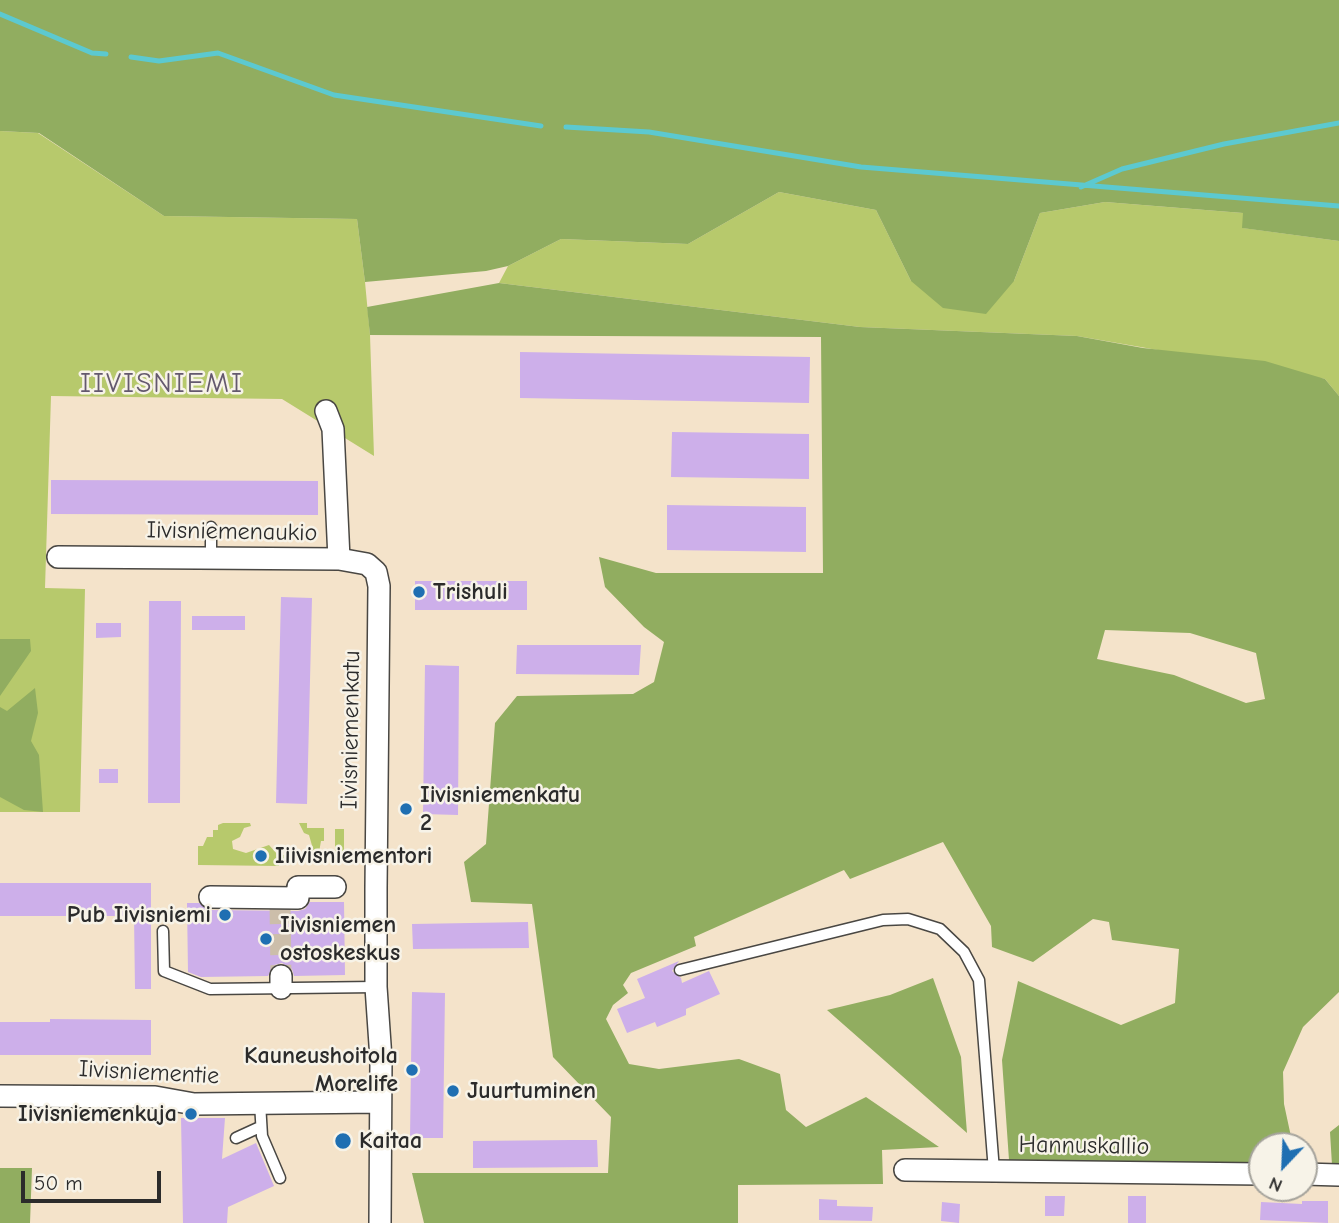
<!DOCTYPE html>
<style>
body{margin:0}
#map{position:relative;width:1339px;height:1223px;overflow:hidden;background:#f4e3ca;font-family:"Comic Neue",sans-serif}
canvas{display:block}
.north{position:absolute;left:1248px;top:1132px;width:70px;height:70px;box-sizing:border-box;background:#f7f3e8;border:2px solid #a5a39c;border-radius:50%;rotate:203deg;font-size:19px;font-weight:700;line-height:28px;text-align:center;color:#2b2b2b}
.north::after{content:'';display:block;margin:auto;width:24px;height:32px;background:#1f6fb2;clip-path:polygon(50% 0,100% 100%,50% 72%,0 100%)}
.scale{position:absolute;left:21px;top:1171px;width:140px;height:32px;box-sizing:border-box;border:4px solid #2b2b2b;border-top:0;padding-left:9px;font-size:21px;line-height:24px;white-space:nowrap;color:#2b2b2b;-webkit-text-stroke:5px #f7f3e8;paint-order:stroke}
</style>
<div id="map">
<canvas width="1339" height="1223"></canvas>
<div class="north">N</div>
<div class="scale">50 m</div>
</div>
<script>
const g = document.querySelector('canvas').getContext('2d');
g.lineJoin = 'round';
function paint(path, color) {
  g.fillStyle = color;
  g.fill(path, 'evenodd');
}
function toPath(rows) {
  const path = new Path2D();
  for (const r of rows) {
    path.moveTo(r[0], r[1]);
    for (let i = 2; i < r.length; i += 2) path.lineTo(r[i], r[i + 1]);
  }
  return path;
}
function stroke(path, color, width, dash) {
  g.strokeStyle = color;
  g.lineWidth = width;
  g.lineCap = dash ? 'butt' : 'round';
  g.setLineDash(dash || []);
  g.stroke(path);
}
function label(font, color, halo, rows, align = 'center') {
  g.font = font + ' "Comic Neue",sans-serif';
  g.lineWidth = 5;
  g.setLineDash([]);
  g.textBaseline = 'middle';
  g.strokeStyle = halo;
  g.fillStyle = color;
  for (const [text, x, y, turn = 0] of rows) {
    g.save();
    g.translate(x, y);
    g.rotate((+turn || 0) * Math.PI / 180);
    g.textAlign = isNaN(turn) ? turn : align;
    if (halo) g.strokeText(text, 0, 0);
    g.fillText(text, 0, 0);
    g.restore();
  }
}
paint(toPath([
 [0,131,38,133,164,216,357,219,365,282,370,335,374,456,282,399,51,396,45,588,85,589,80,812,0,812],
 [779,192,876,210,911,281,1014,281,1040,213,1105,202,1243,213,1243,228,1339,241,1339,396,1325,379,1077,336,860,327,499,283,508,266,561,239,688,244],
 [223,823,250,823,251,826,244,828,240,837,232,841,233,849,246,853,269,845,277,854,291,856,291,860,280,860,279,866,198,865,198,846,203,846,207,837,213,837,213,830,218,830,218,825],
 [299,823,307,823,307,828,324,828,324,841,321,841,318,858,308,857,313,849,309,835,304,833],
 [335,829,344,829,344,861,335,861]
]), '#b7c96c');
paint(toPath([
 [0,0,1339,0,1339,241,1242,228,1243,213,1105,202,1040,213,1014,281,986,314,943,308,911,281,876,210,779,192,688,244,561,239,508,266,486,271,365,282,357,219,164,216,39,133,0,131],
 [499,283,860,327,1077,336,1143,348,1265,361,1325,379,1339,396,1339,992,1303,1027,1283,1072,1284,1104,1293,1146,1262,1146,1262,1164,1009,1160,1002,1060,1018,981,1121,1025,1175,1003,1179,949,1112,940,1109,922,1093,919,1033,962,992,947,991,926,943,842,850,879,844,870,694,937,696,946,631,973,623,985,628,993,613,1005,606,1019,629,1064,659,1069,739,1059,780,1074,786,1110,806,1127,866,1097,939,1147,882,1150,883,1184,738,1185,738,1223,424,1223,412,1173,608,1173,611,1117,553,1057,532,904,471,902,464,862,486,844,495,723,517,696,633,694,654,682,664,642,644,627,605,587,599,557,656,573,823,573,821,337,370,335,367,307],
 [1105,630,1190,633,1256,653,1265,699,1246,703,1174,675,1097,659],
 [0,639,30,639,31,651,0,696],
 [35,688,38,713,31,741,39,755,43,812,24,810,0,797,0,707,7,711],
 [933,978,961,1057,967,1133,827,1010,890,995],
 [1339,1125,1339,1165,1332,1165,1330,1132],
 [0,1168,32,1168,30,1223,0,1223]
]), '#91ad60');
stroke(toPath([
 [0,14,92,53,106,54],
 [131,57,159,61,218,53,334,95,541,126],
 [566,127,649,132,861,167,1339,206],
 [1081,187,1122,169,1224,144,1339,123]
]), '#5cc9d0', 5);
paint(toPath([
 [520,352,810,357,809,403,520,398],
 [672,432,809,434,809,479,671,477],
 [51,480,318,481,318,515,51,514],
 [667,505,806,507,806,552,667,550],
 [415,581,527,581,527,610,415,610],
 [281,597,312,598,307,804,276,803],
 [149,601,181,601,180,803,148,803],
 [192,616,245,616,245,630,192,630],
 [96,623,121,623,121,637,96,638],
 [517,645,641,645,639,675,516,674],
 [425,665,459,666,458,815,423,814],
 [99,769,118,769,118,783,99,783],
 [0,883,151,883,151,989,135,989,134,916,0,916],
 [310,902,344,902,345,975,294,976,292,969,282,963,274,965,268,976,201,977,188,972,187,903,199,903,210,910,298,911,305,909],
 [528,922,529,948,413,949,412,924],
 [679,961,672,971,681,978,682,983,709,971,720,994,686,1009,686,1015,657,1027,655,1022,627,1033,617,1009,645,998,637,979],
 [412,992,445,993,443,1138,410,1138],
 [50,1019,151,1020,151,1055,0,1055,0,1022,50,1022],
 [181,1118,225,1118,222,1159,256,1143,274,1186,228,1207,227,1223,183,1223],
 [571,1140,597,1140,598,1167,473,1168,473,1141],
 [1045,1196,1065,1196,1064,1216,1045,1216],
 [1128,1196,1146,1196,1146,1223,1128,1223],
 [819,1199,837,1200,837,1206,873,1207,872,1221,819,1220],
 [1302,1201,1328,1201,1328,1223,1260,1220,1261,1202,1302,1204],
 [942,1202,960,1204,959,1223,941,1221]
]), '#cdafea');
stroke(toPath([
 [280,903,281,976]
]), '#ccbeaa', 21, [21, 10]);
const lane = toPath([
 [211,527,211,558],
 [163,931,164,971,210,989,376,987],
 [680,970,883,920,908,919,940,929,964,952,979,980,994,1171],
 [260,1103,262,1136,280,1178],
 [236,1138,260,1127]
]);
const street = toPath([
 [326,411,333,429,339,559],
 [58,557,339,559,367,564,376,572,379,586,376,888,376,987,381,1059,380,1223],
 [210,897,298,898,298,887,335,887],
 [281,976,281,988],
 [0,1096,155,1097,194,1104,380,1102],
 [905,1170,1262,1174],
 [1304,1174,1339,1175]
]);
stroke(lane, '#494743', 13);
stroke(street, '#494743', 24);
stroke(lane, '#fff', 10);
stroke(street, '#fff', 21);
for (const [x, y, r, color] of [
 [419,592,7,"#1f6fb2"],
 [406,809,7,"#1f6fb2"],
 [261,856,7,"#1f6fb2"],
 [225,915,7,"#1f6fb2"],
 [266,939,7,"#1f6fb2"],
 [412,1070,7,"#1f6fb2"],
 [453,1091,7,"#1f6fb2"],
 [191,1114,7,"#1f6fb2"],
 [343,1141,9,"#1f6fb2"]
]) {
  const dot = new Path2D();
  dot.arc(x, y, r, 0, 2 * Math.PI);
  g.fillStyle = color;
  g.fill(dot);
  stroke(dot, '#f7f3e8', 2.5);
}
label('24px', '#2b2b2b', '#f7f3e8', [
 ["Iivisniemenaukio",232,532,1],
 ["Iivisniemenkatu",351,730,-89],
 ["Iivisniementie",149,1073,3],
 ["Hannuskallio",1084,1146,1]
]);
label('bold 24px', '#2b2b2b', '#f7f3e8', [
 ["Trishuli",433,592],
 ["Iivisniemenkatu",420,795],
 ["2",420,823],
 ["Iiivisniementori",275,856],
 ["Pub Iivisniemi",211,915,"right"],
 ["Iivisniemen",280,925],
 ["ostoskeskus",280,953],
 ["Kauneushoitola",398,1056,"right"],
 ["Morelife",398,1084,"right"],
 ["Juurtuminen",467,1091],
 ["Iivisniemenkuja",177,1114,"right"],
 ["Kaitaa",359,1141]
], 'left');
g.letterSpacing = '2px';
label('28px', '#64596e', '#f7f3e8', [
 ["IIVISNIEMI",162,384]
]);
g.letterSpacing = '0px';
</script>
